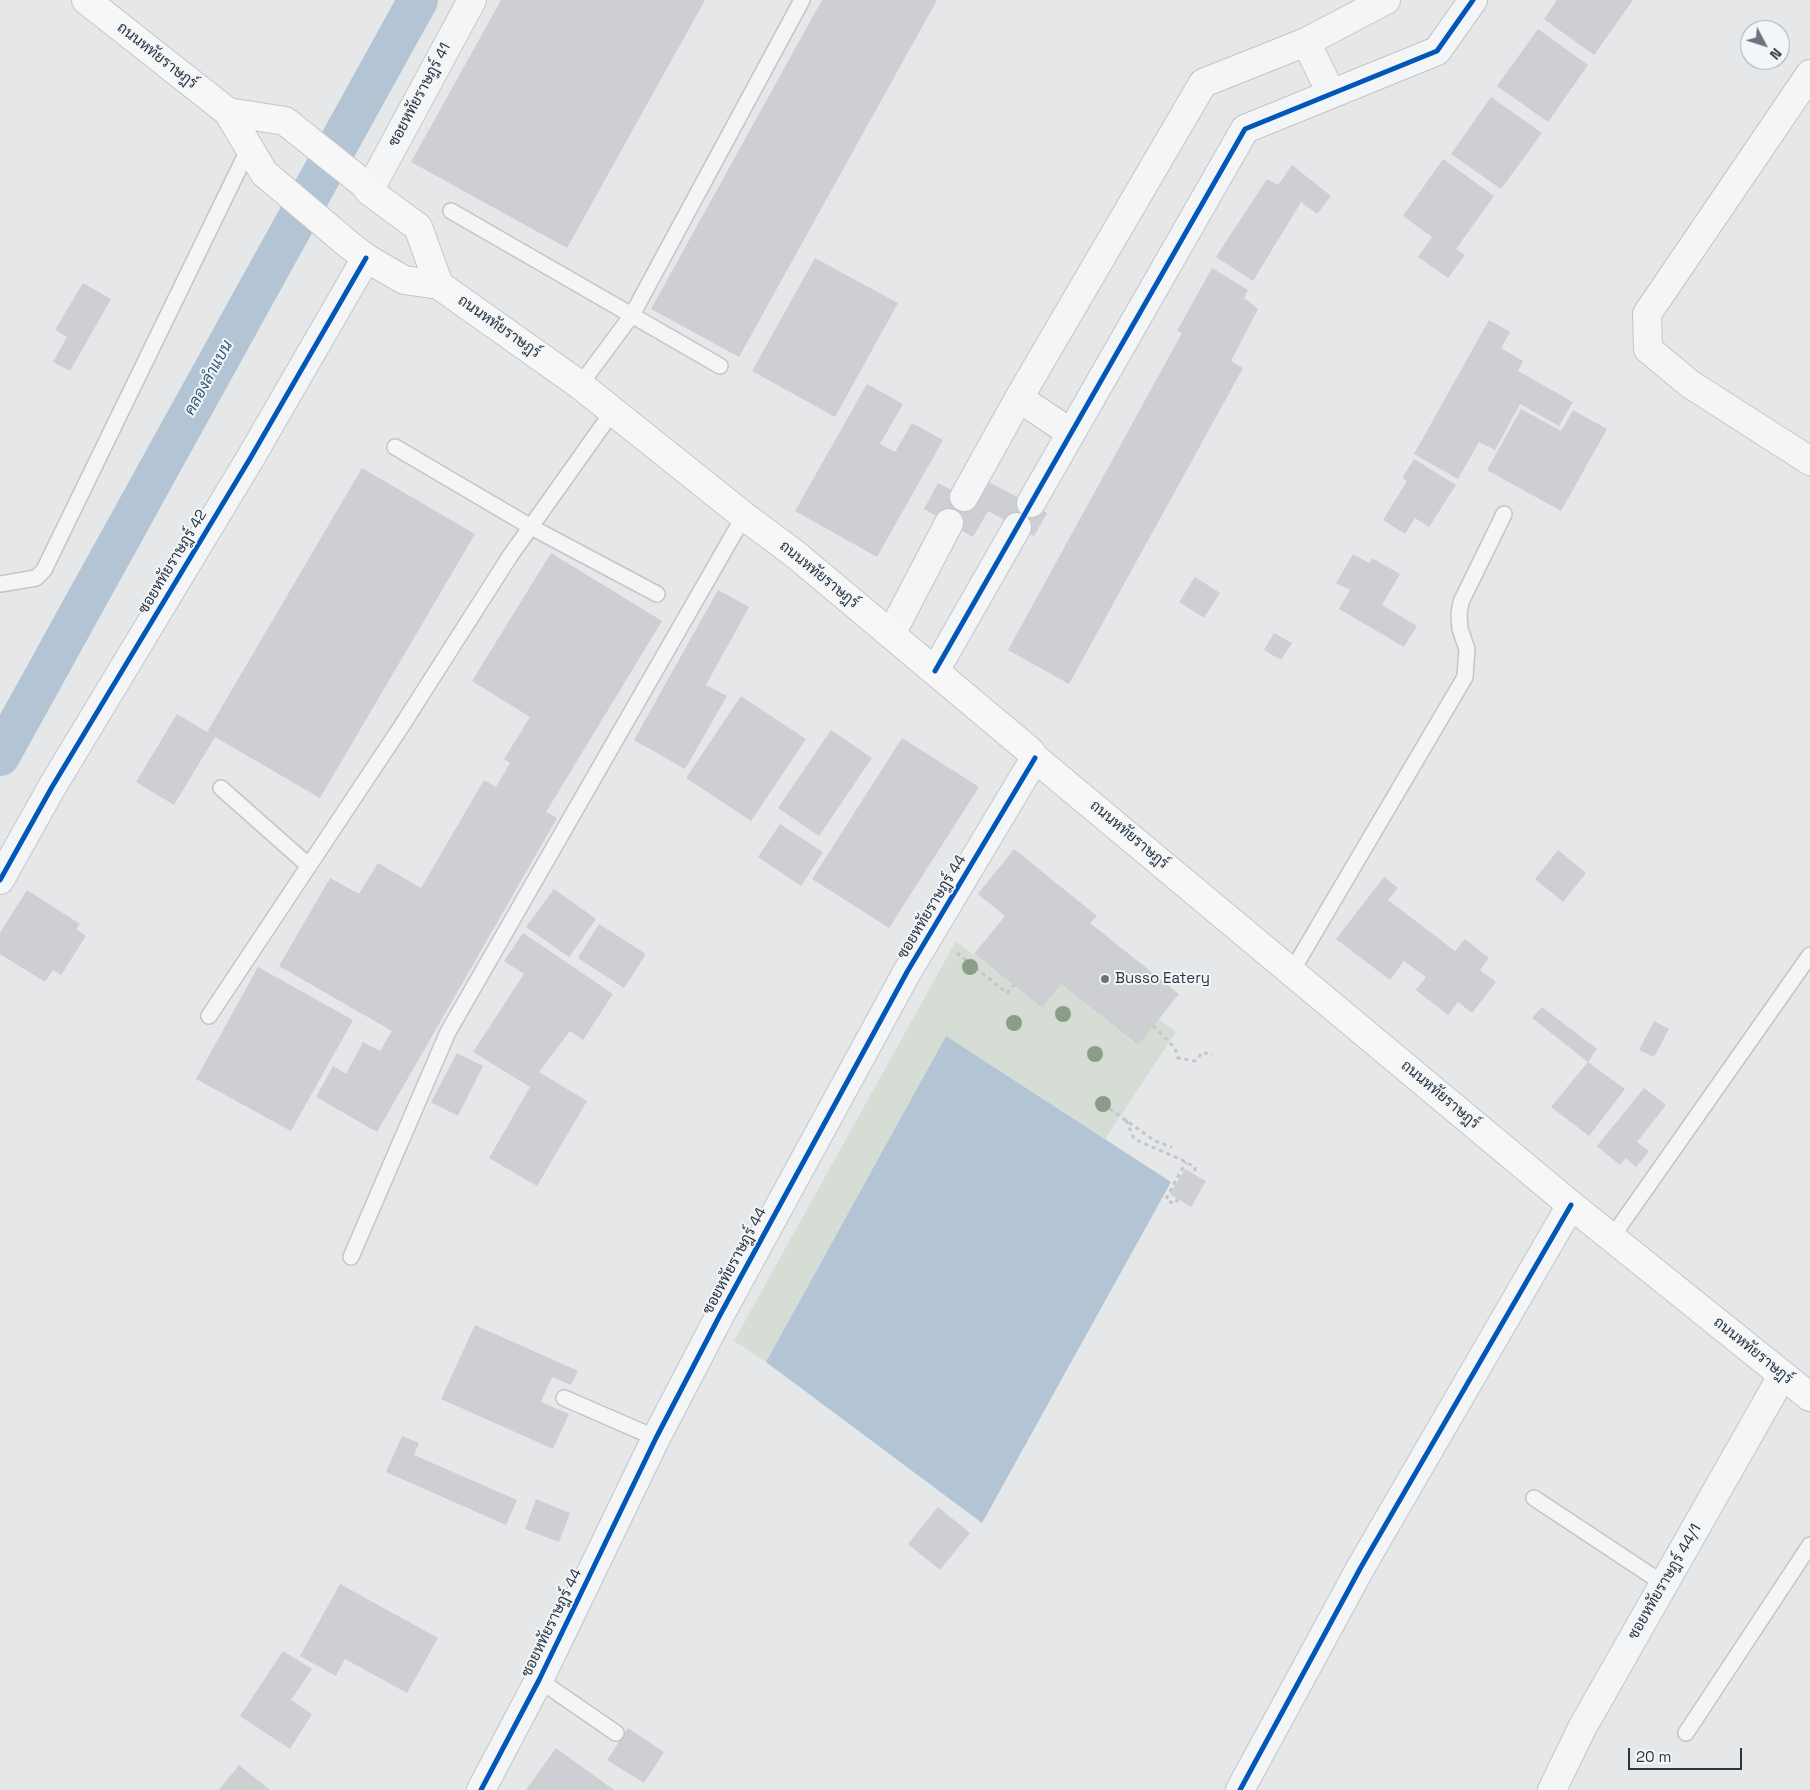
<!DOCTYPE html>
<meta charset="utf-8">
<style>
body{margin:0}
#map{position:relative;width:1810px;height:1790px;overflow:hidden;background:#e5e7e9;font-family:"Space Grotesk",sans-serif}
canvas{display:block}
.north{position:absolute;left:1740px;top:20px;width:50px;height:50px;box-sizing:border-box;background:#f3f6f8;border:1px solid #a3a9b0;border-radius:50%;rotate:130deg;font-size:14px;font-weight:700;line-height:20px;text-align:center;color:#2a3644}
.north::after{content:'';display:block;margin:auto;width:18px;height:22px;background:#6b747e;clip-path:polygon(50% 0,100% 100%,50% 72%,0 100%)}
.scale{position:absolute;left:1628px;top:1748px;width:114px;height:22px;box-sizing:border-box;border:2px solid #2a3644;border-top:0;padding-left:6px;font-size:15px;line-height:18px;white-space:nowrap;color:#2a3644;-webkit-text-stroke:4px #f3f6f8;paint-order:stroke}
</style>
<div id="map">
<canvas width="1810" height="1790"></canvas>
<div class="north">N</div>
<div class="scale">20 m</div>
</div>
<script>
const g = document.querySelector('canvas').getContext('2d');
g.lineJoin = 'round';
function paint(path, color) {
  g.fillStyle = color;
  g.fill(path, 'evenodd');
}
function toPath(rows) {
  const path = new Path2D();
  for (const r of rows) {
    path.moveTo(r[0], r[1]);
    for (let i = 2; i < r.length; i += 2) path.lineTo(r[i], r[i + 1]);
  }
  return path;
}
function stroke(path, color, width, dash) {
  g.strokeStyle = color;
  g.lineWidth = width;
  g.lineCap = dash ? 'butt' : 'round';
  g.setLineDash(dash || []);
  g.stroke(path);
}
function label(font, color, halo, rows, align = 'center') {
  g.font = font + ' "Space Grotesk",Sarabun,sans-serif';
  g.lineWidth = 4;
  g.setLineDash([]);
  g.textBaseline = 'middle';
  g.strokeStyle = halo;
  g.fillStyle = color;
  for (const [text, x, y, turn = 0] of rows) {
    g.save();
    g.translate(x, y);
    g.rotate((+turn || 0) * Math.PI / 180);
    g.textAlign = isNaN(turn) ? turn : align;
    if (halo) g.strokeText(text, 0, 0);
    g.fillText(text, 0, 0);
    g.restore();
  }
}
paint(toPath([
 [956,941,1042,1008,1061,984,1137,1045,1159,1019,1176,1032,1105,1139,946,1036,766,1362,734,1341]
]), '#d6ddd5');
paint(toPath([
 [946,1036,1171,1182,982,1523,766,1362]
]), '#b3c5d4');
stroke(toPath([
 [0,756,418,0]
]), '#b3c5d4', 40);
paint(toPath([
 [501,0,705,0,567,248,411,162],
 [822,0,937,0,739,357,651,309],
 [1557,0,1633,0,1594,55,1544,19],
 [1538,29,1588,65,1548,122,1497,86],
 [1491,97,1542,133,1501,189,1451,154],
 [1443,159,1494,196,1456,249,1465,255,1448,278,1418,257,1432,237,1403,216],
 [1292,165,1331,196,1317,214,1301,202,1253,281,1216,257,1267,179,1278,185],
 [815,258,898,303,835,417,752,371],
 [1212,268,1248,290,1244,298,1258,309,1231,361,1243,368,1069,684,1008,650,1182,333,1177,331],
 [83,283,111,299,70,371,53,362,67,337,55,330],
 [1489,320,1510,332,1501,348,1523,361,1518,371,1573,402,1559,426,1520,404,1495,450,1479,442,1458,479,1414,454],
 [867,384,903,404,880,444,895,452,912,423,943,440,877,557,795,511],
 [1521,409,1561,431,1573,410,1607,429,1561,511,1487,470],
 [1414,459,1456,485,1429,527,1415,518,1405,534,1383,520,1407,481,1402,478],
 [362,468,475,534,320,798,215,737,174,805,136,782,177,714,207,732],
 [987,481,1047,513,1034,536,988,511,973,537,924,509,938,483,964,497],
 [551,553,662,621,546,812,557,818,377,1132,316,1097,333,1066,346,1074,363,1042,380,1051,392,1031,279,966,330,878,359,894,378,863,421,888,484,780,496,787,510,763,504,759,530,717,472,681],
 [1353,554,1369,563,1372,558,1400,574,1382,605,1417,626,1404,647,1339,609,1350,590,1336,583],
 [1195,577,1220,593,1204,618,1179,602],
 [718,590,749,607,706,685,727,696,685,769,634,740],
 [1274,633,1292,643,1281,660,1264,650],
 [741,696,806,739,751,821,686,778],
 [831,730,872,758,819,836,778,808],
 [902,738,979,787,889,928,812,879],
 [780,824,823,852,801,886,758,857],
 [1014,849,1097,916,1090,923,1179,994,1138,1045,1061,984,1042,1008,974,954,1005,916,978,894],
 [1558,850,1586,873,1563,902,1535,879],
 [1384,877,1398,888,1388,900,1455,951,1465,939,1489,958,1480,970,1496,982,1472,1013,1458,1002,1448,1015,1416,990,1426,977,1404,961,1390,980,1336,939],
 [554,889,596,919,569,957,526,927],
 [27,890,80,924,76,929,86,936,61,975,53,970,45,982,0,954,0,933],
 [599,924,646,954,624,988,578,958],
 [523,933,613,994,583,1040,570,1031,539,1072,587,1101,537,1186,489,1158,530,1087,473,1052,524,974,504,961],
 [258,967,353,1020,291,1131,196,1079],
 [1542,1007,1597,1049,1588,1062,1532,1018],
 [1654,1021,1669,1029,1654,1057,1639,1050],
 [457,1053,483,1066,458,1116,431,1102],
 [1588,1062,1625,1089,1589,1136,1551,1107],
 [1644,1088,1666,1105,1637,1142,1649,1151,1636,1167,1626,1158,1620,1165,1597,1146],
 [1185,1169,1206,1181,1191,1207,1170,1194],
 [475,1325,578,1371,571,1385,552,1377,541,1402,569,1414,553,1449,441,1399],
 [402,1436,419,1443,414,1455,517,1500,506,1525,386,1472],
 [536,1499,570,1513,559,1542,525,1529],
 [938,1507,970,1533,940,1570,908,1544],
 [340,1584,438,1638,407,1693,345,1659,336,1676,300,1656],
 [283,1651,312,1669,291,1700,312,1714,290,1749,240,1716],
 [628,1728,664,1752,644,1783,607,1760],
 [556,1748,614,1790,526,1790],
 [239,1765,270,1790,219,1790]
]), '#cdcfd2');
const lane = toPath([
 [451,211,720,366],
 [580,385,632,315,802,0],
 [395,447,531,527,657,594],
 [0,584,36,578,44,570,249,148],
 [221,788,309,866],
 [1292,971,1465,677,1467,649,1460,629,1459,614,1461,602,1504,514],
 [209,1016,401,727,510,556,613,411],
 [1612,1237,1810,955],
 [351,1257,448,1032,744,516],
 [564,1398,656,1438],
 [1534,1498,1664,1584],
 [539,1680,616,1733],
 [1686,1733,1810,1545]
]);
const street = toPath([
 [1306,42,1331,93],
 [1810,74,1647,314,1648,349,1690,384,1810,461],
 [369,191,472,0],
 [1019,398,1071,433],
 [964,497,1019,398,1203,83,1306,42,1386,0],
 [1031,503,1245,129,1437,51,1473,0],
 [891,634,949,523],
 [935,671,1017,527],
 [0,880,52,787,251,457,366,258],
 [481,1790,539,1680,656,1438,720,1315,907,972,1035,758],
 [1240,1790,1361,1567,1571,1205],
 [1552,1790,1582,1728,1782,1376]
]);
const secondary = toPath([
 [86,0,228,112,264,173,348,244,366,258,404,280,439,285,580,385,744,516,795,554,1030,751,1035,758,1571,1205,1810,1397],
 [228,112,285,121,364,184,369,191,418,227,439,285]
]);
stroke(lane, '#c3c5c7', 18);
stroke(street, '#c3c5c7', 30);
stroke(secondary, '#c3c5c7', 30);
stroke(toPath([
 [957,953,1007,993,1014,985],
 [1153,1026,1175,1048,1178,1058,1195,1061,1203,1052,1212,1056],
 [1103,1104,1155,1141,1172,1147],
 [1126,1120,1134,1139,1182,1160,1195,1167,1195,1175],
 [1178,1199,1174,1204,1166,1199,1186,1162]
]), '#c3c6c9', 3, [4, 4]);
stroke(lane, '#f4f5f6', 15);
stroke(street, '#f4f5f6', 28);
stroke(secondary, '#f7f7f8', 28);
stroke(toPath([
 [935,671,1245,129,1437,51,1473,0],
 [0,880,52,787,251,457,366,258],
 [481,1790,539,1680,656,1438,720,1315,907,972,1035,758],
 [1240,1790,1361,1567,1571,1205]
]), '#0057b8', 5);
g.fillStyle = '#8b9d87';
for (const [x, y] of [
 [970,967],
 [1063,1014],
 [1014,1023],
 [1095,1054],
 [1103,1104]
]) {
  g.beginPath();
  g.arc(x, y, 8, 0, 2 * Math.PI);
  g.fill();
}
for (const [x, y, r, color] of [
 [1105,979,5,"#6b747e"]
]) {
  const dot = new Path2D();
  dot.arc(x, y, r, 0, 2 * Math.PI);
  g.fillStyle = color;
  g.fill(dot);
  stroke(dot, '#f3f6f8', 2);
}
label('15px', '#2a3644', '#f3f6f8', [
 ["ถนนหทัยราษฎร์",157,56,38],
 ["ซอยหทัยราษฎร์ 41",420,95,-62],
 ["ถนนหทัยราษฎร์",499,327,35],
 ["ซอยหทัยราษฎร์ 42",173,562,-59],
 ["ถนนหทัยราษฎร์",819,575,39],
 ["ถนนหทัยราษฎร์",1129,835,40],
 ["ซอยหทัยราษฎร์ 44",932,907,-59],
 ["ถนนหทัยราษฎร์",1440,1095,40],
 ["ซอยหทัยราษฎร์ 44",735,1261,-62],
 ["ถนนหทัยราษฎร์",1753,1351,39],
 ["ซอยหทัยราษฎร์ 44/1",1665,1582,-60],
 ["ซอยหทัยราษฎร์ 44",552,1623,-64]
]);
label('15px', '#2a3644', '#f3f6f8', [
 ["Busso Eatery",1115,979]
], 'left');
label('italic 16px', '#345878', '#f3f6f8', [
 ["คลองลำแบน",209,378,-61]
]);
</script>
